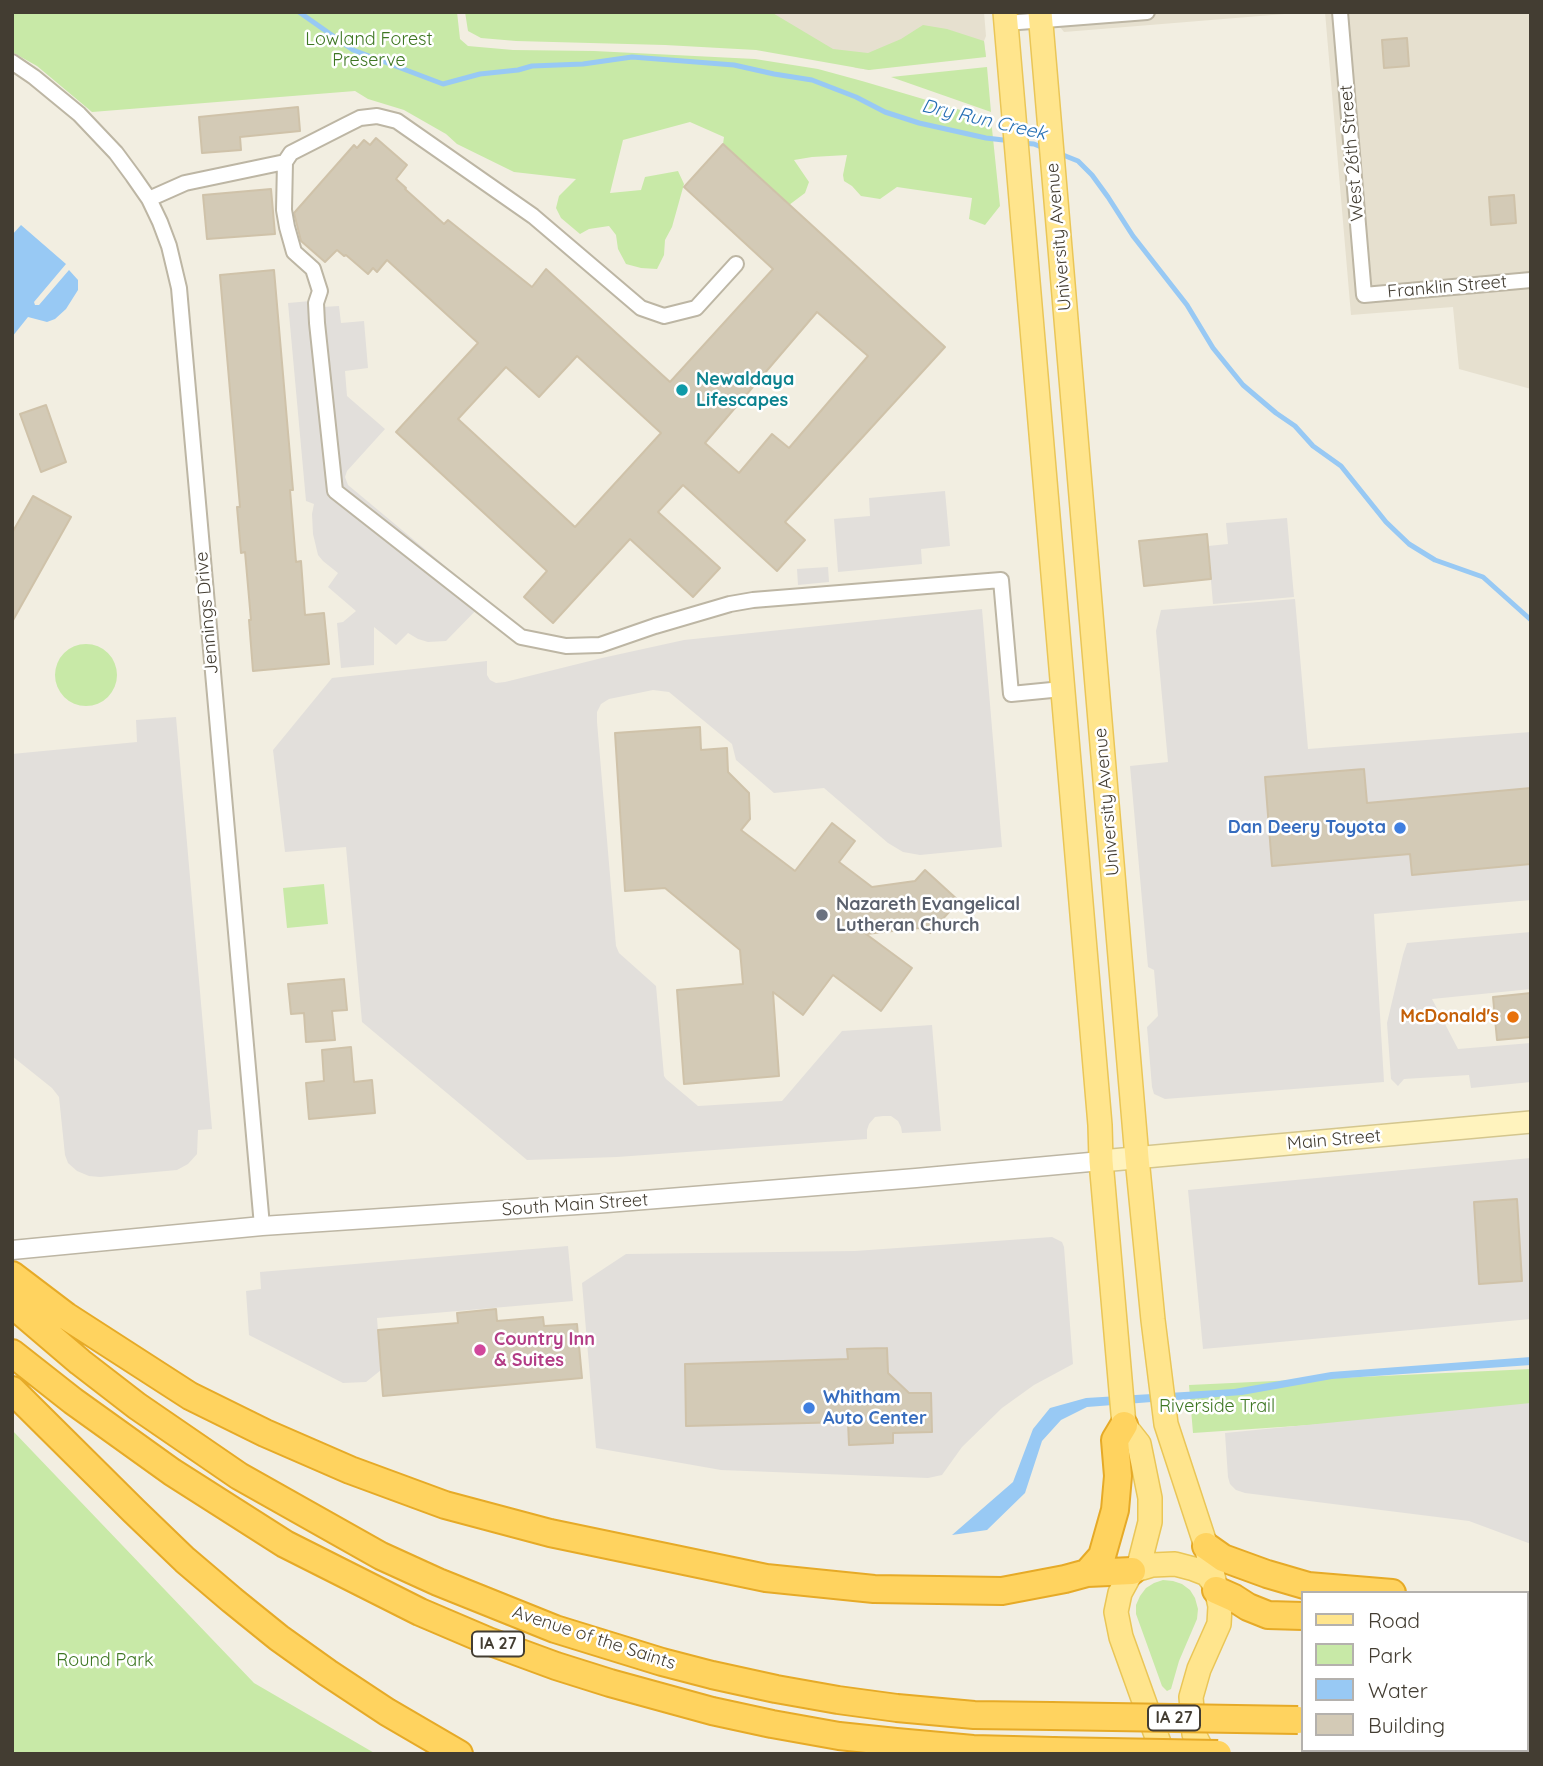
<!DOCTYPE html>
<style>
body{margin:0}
#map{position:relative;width:1543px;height:1766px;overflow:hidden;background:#f2eee1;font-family:Quicksand,sans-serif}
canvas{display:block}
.frame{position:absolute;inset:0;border:14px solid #433d32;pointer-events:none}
.legend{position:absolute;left:1301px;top:1591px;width:228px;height:161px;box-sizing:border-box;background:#fff;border:2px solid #b4b1ad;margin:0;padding:9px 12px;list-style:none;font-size:21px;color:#433d32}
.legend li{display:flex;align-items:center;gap:14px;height:35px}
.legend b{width:35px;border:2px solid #b4b1ad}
</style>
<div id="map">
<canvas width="1543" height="1766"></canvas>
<div class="frame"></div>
<ul class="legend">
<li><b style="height:9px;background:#ffe58d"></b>Road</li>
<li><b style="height:19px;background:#c8e9a7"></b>Park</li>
<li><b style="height:19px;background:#98c9f4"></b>Water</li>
<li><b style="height:19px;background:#d3cab6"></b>Building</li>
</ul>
</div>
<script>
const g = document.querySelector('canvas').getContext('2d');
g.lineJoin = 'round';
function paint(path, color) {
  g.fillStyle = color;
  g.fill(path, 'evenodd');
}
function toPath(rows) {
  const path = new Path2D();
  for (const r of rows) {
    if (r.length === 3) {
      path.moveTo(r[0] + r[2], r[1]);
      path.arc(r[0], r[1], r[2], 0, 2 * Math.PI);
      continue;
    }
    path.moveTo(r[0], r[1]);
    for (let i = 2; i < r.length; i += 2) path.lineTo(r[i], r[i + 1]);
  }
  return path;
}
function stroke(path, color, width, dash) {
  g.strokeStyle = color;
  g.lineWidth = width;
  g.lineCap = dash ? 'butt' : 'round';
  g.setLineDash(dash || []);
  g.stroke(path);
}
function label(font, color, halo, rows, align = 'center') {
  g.font = font + ' Quicksand,sans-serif';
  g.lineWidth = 5;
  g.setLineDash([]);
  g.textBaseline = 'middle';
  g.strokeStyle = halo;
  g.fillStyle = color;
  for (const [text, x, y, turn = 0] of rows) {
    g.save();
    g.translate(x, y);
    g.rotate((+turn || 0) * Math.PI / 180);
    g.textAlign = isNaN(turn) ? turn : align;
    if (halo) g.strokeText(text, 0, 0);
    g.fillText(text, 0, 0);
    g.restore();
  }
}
paint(toPath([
 [750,12,984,12,986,36,984,41,986,57,964,41,869,70,856,68],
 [1048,12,1309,12,1064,32],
 [1325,12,1531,12,1531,389,1459,369,1453,307,1351,315]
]), '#e6e0cf');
paint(toPath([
 [12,12,457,12,460,39,468,46,513,50,594,51,755,59,818,69,862,81,991,119,1000,206,985,225,969,219,972,198,897,187,880,199,861,196,852,186,844,181,843,175,847,155,812,157,794,160,809,182,805,193,789,205,723,144,724,137,690,122,623,140,610,193,641,190,645,177,678,171,684,184,672,227,665,240,664,255,657,269,641,268,626,264,618,249,616,235,609,226,589,229,580,234,561,218,556,208,559,196,576,179,514,172,457,144,446,134,404,110,368,99,355,91,92,112,37,66,12,52],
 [465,12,771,12,833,49,868,53,901,39,923,25,947,29,984,41,986,57,869,70,756,50,665,45,516,41,481,38,468,31],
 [987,67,991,112,891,77],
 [86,675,31],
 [324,884,328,924,287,928,283,888],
 [1531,1369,1531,1410,1193,1433,1189,1385],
 [12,1430,254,1683,376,1754,12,1754],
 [1163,1580,1173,1581,1182,1584,1190,1590,1195,1598,1198,1609,1197,1619,1179,1661,1171,1689,1167,1691,1162,1686,1136,1614,1136,1605,1140,1596,1146,1588,1154,1583]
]), '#c8e9a7');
paint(toPath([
 [322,300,322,307,339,306,341,323,364,321,368,368,345,371,347,396,385,429,347,471,345,477,348,485,486,600,446,641,428,642,418,639,408,633,396,645,374,627,374,665,341,668,337,623,343,622,356,611,328,587,338,573,323,561,318,555,313,534,312,514,314,504,306,501,288,303],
 [945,491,950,546,921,549,922,564,838,572,834,519,870,516,869,498],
 [1287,518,1294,597,1213,604,1208,546,1228,544,1226,523],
 [828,567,829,582,798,585,797,569],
 [1295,599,1308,749,1531,732,1531,788,1367,803,1363,769,1265,777,1272,866,1410,854,1412,875,1531,864,1531,900,1374,914,1384,1082,1165,1099,1154,1094,1152,1087,1147,1027,1158,1016,1154,970,1148,967,1130,766,1168,762,1156,631,1161,610],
 [982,609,1002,847,920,855,903,852,888,843,824,788,774,793,736,760,732,744,669,692,653,690,609,699,601,704,597,712,597,722,616,946,619,953,656,986,664,1076,666,1079,698,1106,782,1101,842,1031,932,1025,941,1131,902,1133,901,1127,898,1121,891,1116,883,1116,875,1117,869,1124,867,1130,867,1139,617,1157,527,1160,362,1022,346,847,285,852,273,750,332,678,487,661,487,675,490,680,496,683,505,682,602,658,684,640],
 [176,717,212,1129,198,1130,197,1154,188,1164,177,1170,100,1177,89,1176,77,1171,68,1163,65,1155,59,1097,52,1088,12,1056,12,754,137,742,136,720],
 [1531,932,1531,989,1432,999,1458,1049,1531,1043,1531,1082,1471,1088,1469,1075,1404,1079,1398,1086,1391,1079,1387,1023,1403,955,1407,943],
 [1531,1158,1531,1319,1203,1349,1188,1190],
 [1517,1199,1522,1280,1479,1284,1474,1202],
 [1052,1237,1062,1242,1064,1247,1073,1364,1034,1385,1002,1408,962,1447,942,1475,928,1478,721,1470,596,1448,582,1283,626,1254,855,1251],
 [887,1348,888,1373,909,1393,931,1393,932,1432,893,1433,893,1443,849,1445,848,1422,686,1426,685,1364,848,1359,848,1349],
 [568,1246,573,1301,377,1318,381,1370,366,1382,343,1383,249,1335,246,1291,261,1289,260,1272],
 [1531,1403,1531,1544,1469,1521,1245,1493,1236,1490,1230,1484,1228,1477,1225,1433]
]), '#e2dfdb');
paint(toPath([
 [21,225,66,264,34,302,35,305,39,305,69,270,78,280,78,290,66,309,55,319,47,322,28,317,12,337,12,235],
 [1531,1357,1531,1365,1332,1379,1242,1395,1087,1407,1061,1420,1042,1441,1025,1493,987,1530,952,1535,1013,1482,1033,1429,1050,1408,1086,1398,1234,1389,1331,1372]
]), '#98c9f4');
stroke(toPath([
 [299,12,353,50,443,84,480,74,518,70,532,66,583,64,632,57,734,65,774,74,812,80,856,97,885,112,919,123,986,138,1012,141],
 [1022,143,1034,144,1046,149],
 [1058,153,1078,161,1092,175,1108,197,1133,236,1187,305,1213,348,1243,385,1276,413,1295,426,1313,446,1341,466,1386,522,1409,544,1435,560,1483,577,1531,620]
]), '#98c9f4', 5);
const building = toPath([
 [1407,38,1409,66,1384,68,1382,40,1407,38],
 [298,107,300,131,240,137,241,150,202,153,199,117,298,107],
 [376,138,407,165,396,179,406,188,405,189,444,224,448,220,532,287,546,269,670,382,773,269,684,187,723,144,945,347,785,522,805,540,777,571,683,485,658,512,720,568,693,597,630,539,553,623,524,597,547,571,396,432,478,343,387,260,377,272,373,268,368,274,346,255,344,256,337,250,325,262,301,241,294,213,354,145,357,148,364,140,370,145,376,138],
 [817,312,868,356,789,448,772,434,739,473,705,443,817,312],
 [577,356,661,433,575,527,458,419,506,367,539,397,577,356],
 [271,189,275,234,207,239,203,195,271,189],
 [1514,195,1516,223,1491,225,1489,197,1514,195],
 [274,270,293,490,290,490,296,562,301,561,305,615,324,613,329,664,253,671,249,620,251,620,245,552,241,553,237,507,240,507,220,275,274,270],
 [46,405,66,462,41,472,20,414,46,405],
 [33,496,71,517,12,622,12,533,33,496],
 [1207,534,1211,579,1144,586,1139,541,1207,534],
 [700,727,701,750,727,748,728,772,749,793,750,819,741,830,795,871,832,823,855,841,839,862,872,887,915,881,925,870,959,901,930,933,920,928,866,934,912,968,881,1011,833,975,803,1015,773,992,779,1076,684,1084,677,990,743,984,740,950,665,888,625,891,615,733,700,727],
 [1364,769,1367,803,1531,788,1531,864,1412,875,1410,854,1272,866,1265,777,1364,769],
 [344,979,347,1010,332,1011,335,1040,306,1042,304,1013,291,1014,288,984,344,979],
 [1531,993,1531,1037,1497,1040,1493,997,1531,993],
 [351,1047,354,1082,372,1080,375,1113,309,1119,306,1083,324,1081,322,1050,351,1047],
 [1517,1199,1522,1281,1479,1284,1474,1202,1517,1199],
 [496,1309,497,1321,543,1317,544,1326,577,1324,582,1378,383,1396,378,1330,458,1323,457,1313,496,1309],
 [887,1348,888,1373,909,1393,931,1393,932,1432,893,1433,893,1443,849,1445,848,1422,686,1426,685,1364,848,1359,847,1349,887,1348]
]);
paint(building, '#d3cab6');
stroke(building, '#cfc2a9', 2);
const minor = toPath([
 [1340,12,1364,295,1531,280],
 [1006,23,1147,12],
 [12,62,34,77,79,114,116,153,133,176,149,199,160,222,169,246,179,288,262,1226],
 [285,162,284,210,287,227,294,252,313,269,320,291,316,303,317,323,335,491,521,637,566,646,600,645,655,626,730,604,753,600,1001,580,1011,694,1062,689],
 [149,199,185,183,285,162,291,153,346,125,360,118,377,116,397,121,533,216,641,308,664,316,696,308,736,264]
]);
const tertiary = toPath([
 [12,1250,262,1226,607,1203,916,1178,1101,1161]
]);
const secondary = toPath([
 [1101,1161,1531,1122]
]);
const primary = toPath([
 [1005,12,1100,1125,1101,1161,1124,1425,1139,1444,1150,1498,1150,1522,1138,1569],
 [1040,12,1137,1158,1153,1320,1166,1424,1206,1546,1220,1606,1219,1624,1199,1669,1191,1697,1194,1734,1204,1754],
 [1163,1754,1121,1637,1116,1612,1120,1593,1132,1571,1152,1565,1175,1564,1194,1569,1207,1574,1215,1585]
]);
const motorway = toPath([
 [12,1275,66,1316,190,1396,265,1433,350,1470,445,1505,550,1533,766,1578,874,1589,1002,1591,1065,1579,1087,1573,1102,1556,1115,1510,1118,1476,1115,1440,1124,1425],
 [12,1304,80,1362,137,1406,239,1476,381,1556,438,1582,555,1629,662,1662,712,1675,776,1689,838,1700,897,1708,974,1715,1051,1716],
 [12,1353,73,1401,172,1472,285,1544,420,1612,488,1641,556,1666,610,1683,712,1711,772,1724,839,1736,896,1742,973,1749,1053,1751],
 [12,1390,134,1511,185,1560,232,1600,279,1638,328,1673,387,1712,459,1754],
 [1206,1546,1223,1558,1267,1574,1308,1586,1392,1593],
 [1087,1573,1132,1571],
 [1216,1590,1234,1598,1248,1607,1268,1615,1303,1616],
 [1527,1619,1531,1619],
 [1527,1726,1531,1726]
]);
stroke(minor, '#bdb6a4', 18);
stroke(tertiary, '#bdb6a4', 21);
stroke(secondary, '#d4c68e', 24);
stroke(primary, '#eac657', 26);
stroke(motorway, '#e6aa27', 30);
stroke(minor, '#fff', 14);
stroke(tertiary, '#fff', 18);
stroke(secondary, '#fff3be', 21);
stroke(primary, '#ffe58d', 23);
stroke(motorway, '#ffd35f', 26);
const motorwayBridge = toPath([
 [1051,1716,1298,1720],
 [1053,1751,1218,1754]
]);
stroke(motorwayBridge, '#e6aa27', 30, []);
stroke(motorwayBridge, '#ffd35f', 26);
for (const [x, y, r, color] of [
 [682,390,7,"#0f9aa8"],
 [1400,828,7,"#3f7fe0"],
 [822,915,7,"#6b7280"],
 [1513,1017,7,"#e8710a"],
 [480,1350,7,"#d1479c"],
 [809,1408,7,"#3f7fe0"]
]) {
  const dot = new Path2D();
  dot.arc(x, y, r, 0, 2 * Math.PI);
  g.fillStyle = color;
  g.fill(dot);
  stroke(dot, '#fff', 2.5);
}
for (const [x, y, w] of [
 [498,1644,52],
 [1174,1718,52]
]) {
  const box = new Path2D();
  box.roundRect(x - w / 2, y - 12.5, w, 25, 5);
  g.fillStyle = '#fff';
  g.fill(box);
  stroke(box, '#433d32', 2);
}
label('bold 16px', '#433d32', null, [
 ["IA 27",498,1644],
 ["IA 27",1174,1718]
]);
label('18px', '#3e7723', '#fff', [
 ["Lowland Forest",369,40],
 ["Preserve",369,61],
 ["Riverside Trail",1217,1407],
 ["Round Park",105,1661]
]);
label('18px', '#433d32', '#fff', [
 ["West 26th Street",1352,153,-95],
 ["University Avenue",1059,237,-95],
 ["Franklin Street",1447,287,-5],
 ["Jennings Drive",207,613,-95],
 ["University Avenue",1107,802,-95],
 ["Main Street",1334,1140,-5],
 ["South Main Street",575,1205,-4],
 ["Avenue of the Saints",594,1638,18]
]);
label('bold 18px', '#0d838f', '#fff', [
 ["Newaldaya",696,380],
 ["Lifescapes",696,401]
], 'left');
label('bold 18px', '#366cbe', '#fff', [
 ["Dan Deery Toyota",1386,828],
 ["Whitham",823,1398,"left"],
 ["Auto Center",823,1419,"left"]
], 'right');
label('bold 18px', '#5b616d', '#fff', [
 ["Nazareth Evangelical",836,905],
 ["Lutheran Church",836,926]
], 'left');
label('bold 18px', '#c56008', '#fff', [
 ["McDonald's",1499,1017]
], 'right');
label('bold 18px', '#b23c85', '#fff', [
 ["Country Inn",494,1340],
 ["& Suites",494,1361]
], 'left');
label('italic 19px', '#2670b4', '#fff', [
 ["Dry Run Creek",984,120,13]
]);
</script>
